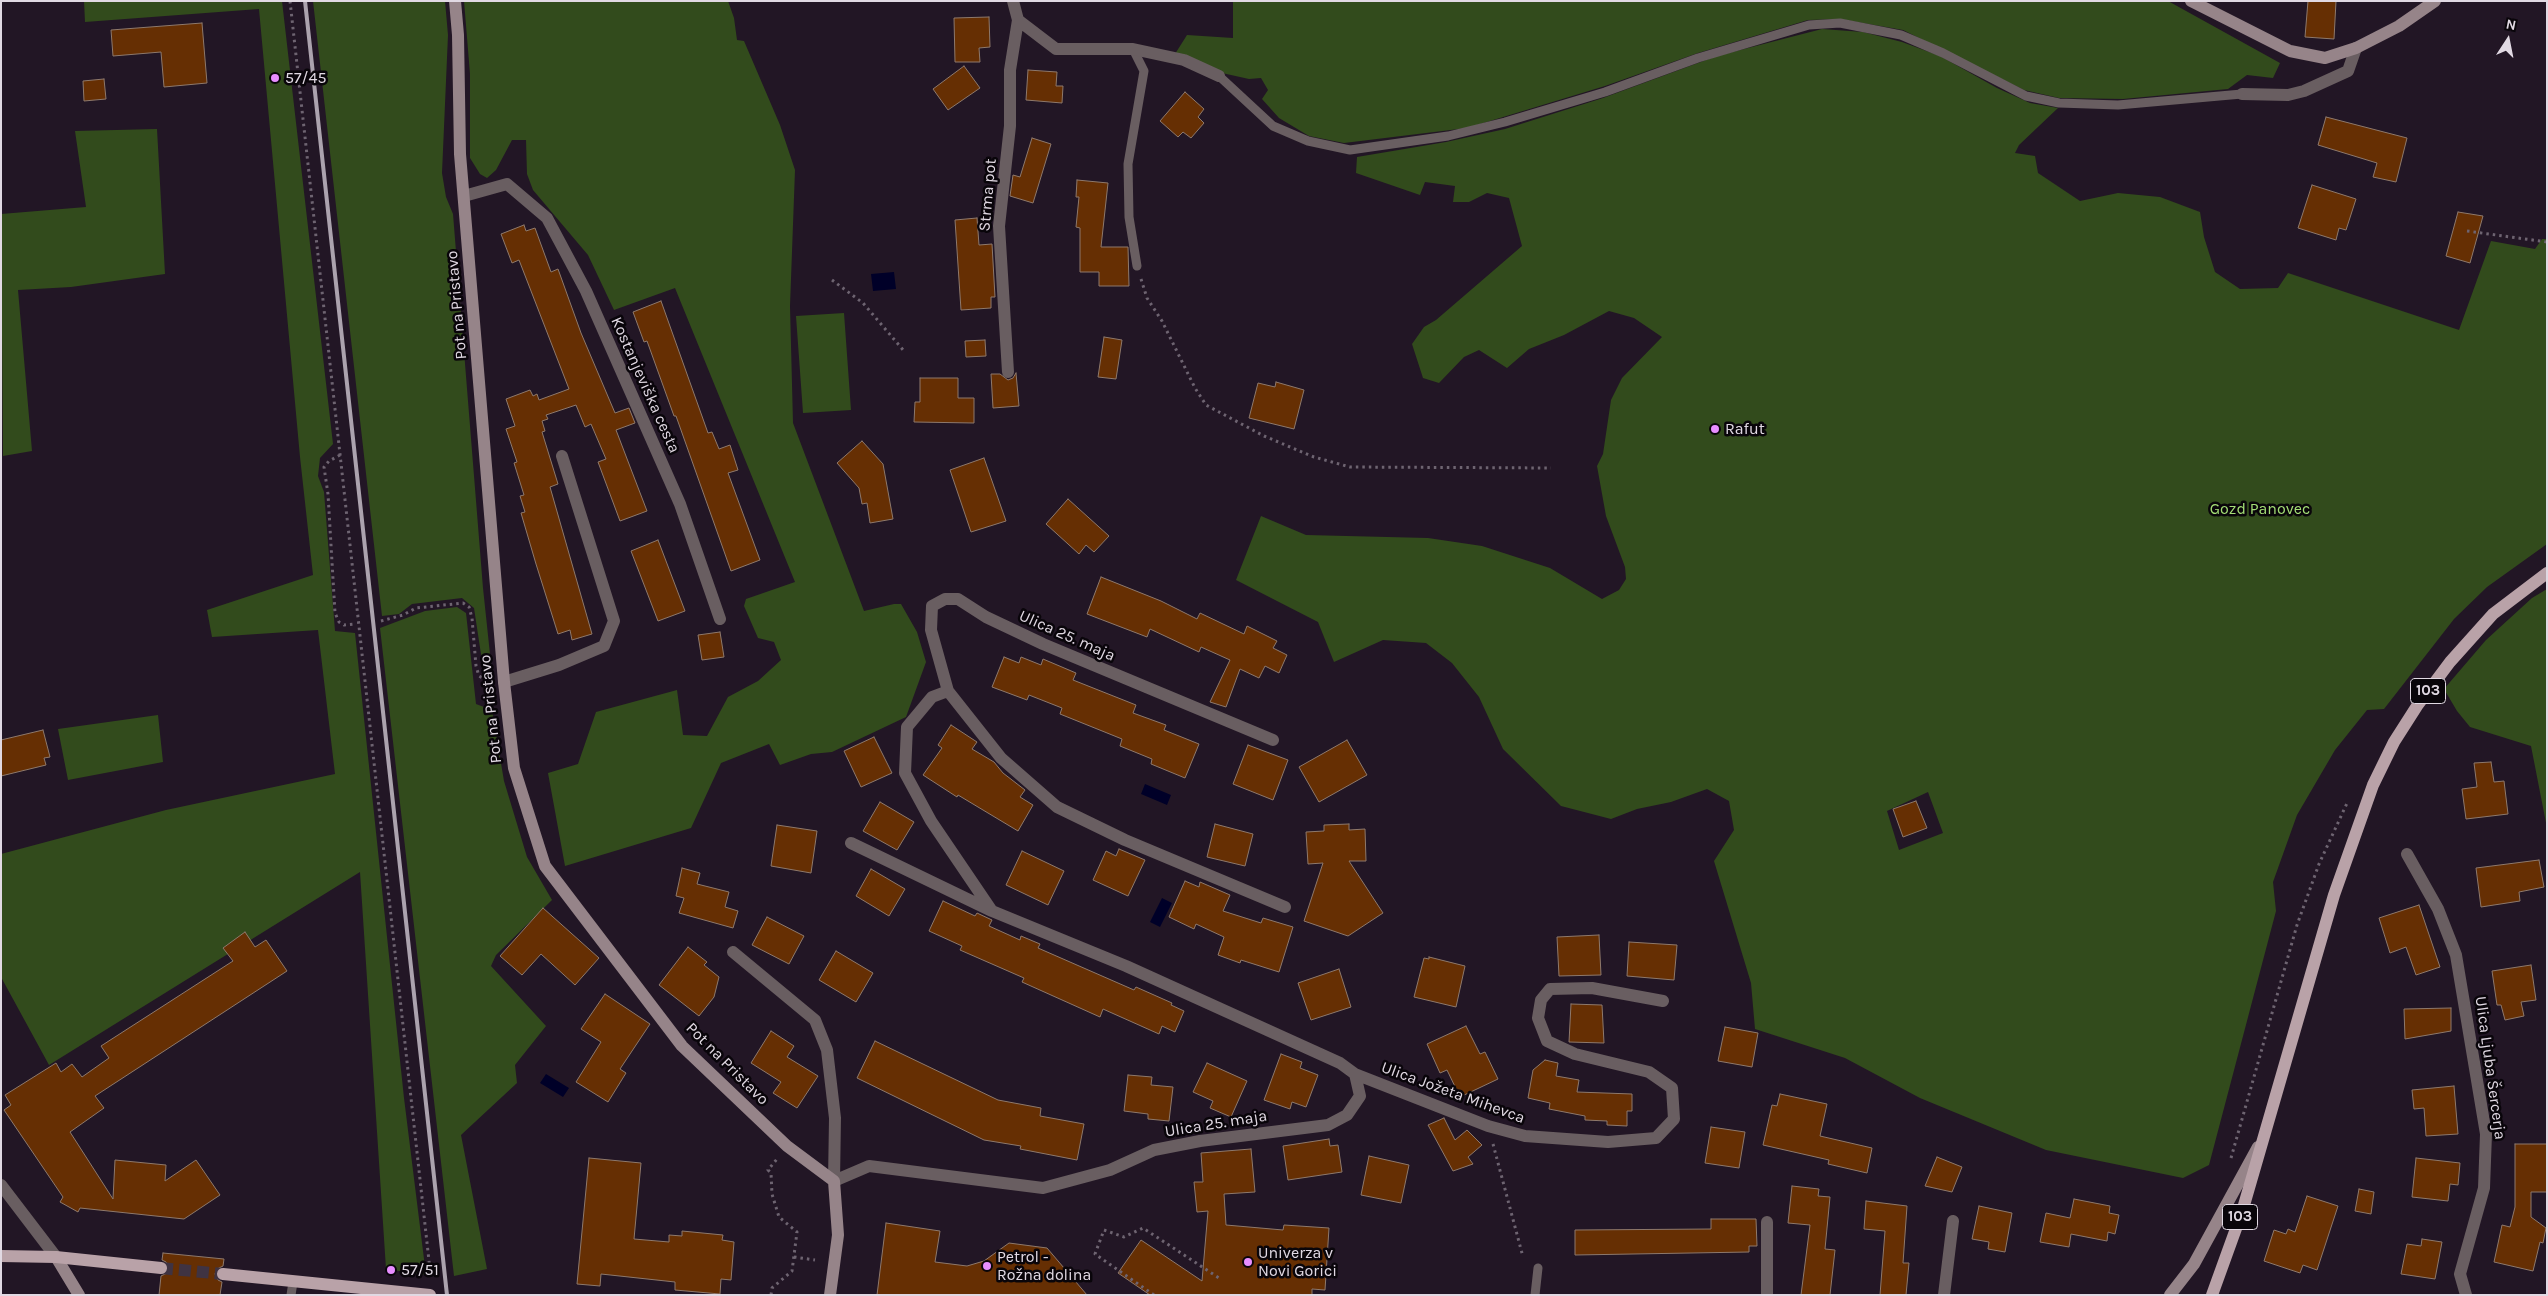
<!DOCTYPE html>
<meta charset="utf-8">
<style>
body{margin:0}
#map{position:relative;width:2548px;height:1296px;overflow:hidden;background:#221625;font-family:Karla,sans-serif}
canvas{display:block}
.frame{position:absolute;inset:0;border:2px solid #e1d9e3;pointer-events:none}
.north{position:absolute;left:2483px;top:15px;width:50px;height:50px;-webkit-text-stroke:4px #09050a;paint-order:stroke;rotate:11deg;font-size:14px;font-weight:700;line-height:20px;text-align:center;color:#e1d9e3}
.north::after{content:'';display:block;margin:auto;width:18px;height:22px;background:#e1d9e3;clip-path:polygon(50% 0,100% 100%,50% 72%,0 100%)}
</style>
<div id="map">
<canvas width="2548" height="1296"></canvas>
<div class="frame"></div>
<div class="north">N</div>
</div>
<script>
const g = document.querySelector('canvas').getContext('2d');
g.lineJoin = 'round';
function paint(path, color) {
  g.fillStyle = color;
  g.fill(path, 'evenodd');
}
function toPath(rows) {
  const path = new Path2D();
  for (const r of rows) {
    path.moveTo(r[0], r[1]);
    for (let i = 2; i < r.length; i += 2) path.lineTo(r[i], r[i + 1]);
  }
  return path;
}
function stroke(path, color, width, dash) {
  g.strokeStyle = color;
  g.lineWidth = width;
  g.lineCap = dash ? 'butt' : 'round';
  g.setLineDash(dash || []);
  g.stroke(path);
}
function label(font, color, halo, rows, align = 'center') {
  g.font = font + ' Karla,sans-serif';
  g.lineWidth = 5;
  g.setLineDash([]);
  g.textBaseline = 'middle';
  g.strokeStyle = halo;
  g.fillStyle = color;
  for (const [text, x, y, turn = 0] of rows) {
    g.save();
    g.translate(x, y);
    g.rotate((+turn || 0) * Math.PI / 180);
    g.textAlign = isNaN(turn) ? turn : align;
    if (halo) g.strokeText(text, 0, 0);
    g.fillText(text, 0, 0);
    g.restore();
  }
}
paint(toPath([
 [84,1,282,1,333,444,320,458,318,476,324,492,335,631,355,633,404,1098,426,1275,386,1269,360,872,49,1065,1,977,1,854,166,810,335,774,318,630,212,637,207,610,313,575,300,457,259,9,85,22],
 [313,1,445,1,448,35,442,173,446,197,453,214,483,588,492,673,484,674,474,608,462,598,412,604,399,614,382,616],
 [464,1,728,1,734,18,737,40,744,41,780,125,795,170,790,306,793,423,864,611,894,604,901,604,917,632,926,662,906,717,832,752,811,754,780,765,769,744,721,763,691,828,565,866,548,773,578,764,596,712,677,690,683,735,707,736,728,697,758,681,781,660,774,642,758,638,744,606,746,599,795,582,675,288,614,310,588,255,533,190,527,174,526,140,512,140,496,170,487,178,480,174,470,158,470,74],
 [1233,1,2168,1,2280,63,2273,78,2247,75,2228,89,2123,99,2059,98,2024,90,1903,30,1840,19,1808,20,1698,53,1605,86,1467,128,1344,143,1309,136,1279,118,1262,99,1268,90,1261,78,1249,79,1222,73,1175,54,1187,35,1233,38],
 [1822,29,1863,32,1902,42,1940,56,1997,88,2030,103,2058,108,2019,145,2015,153,2035,156,2038,173,2080,201,2118,193,2160,197,2200,212,2204,237,2215,272,2240,289,2278,288,2288,273,2459,330,2491,241,2535,249,2542,239,2547,239,2547,544,2487,587,2454,619,2384,709,2367,710,2335,750,2297,815,2273,882,2276,911,2209,1165,2183,1178,2046,1150,1920,1098,1845,1058,1755,1029,1751,983,1714,861,1734,830,1729,801,1707,789,1671,802,1637,809,1611,819,1561,806,1503,749,1479,697,1452,663,1426,643,1383,640,1334,662,1318,622,1236,580,1261,516,1306,535,1428,538,1482,546,1550,568,1602,599,1619,590,1626,579,1625,567,1606,516,1597,466,1603,454,1611,400,1622,378,1662,337,1634,318,1609,311,1564,335,1529,349,1507,368,1479,350,1464,357,1439,383,1423,378,1412,344,1424,327,1436,320,1522,246,1509,198,1487,193,1469,202,1453,202,1455,186,1425,182,1420,195,1356,173,1357,157,1446,142,1505,129,1603,98,1717,56],
 [1928,792,1943,833,1899,850,1887,811],
 [157,129,165,274,71,287,18,290,32,451,3,456,1,214,86,207,75,131],
 [844,313,851,410,803,413,796,316],
 [2547,589,2547,828,2531,746,2470,727,2457,711,2444,689,2486,640,2532,598],
 [457,607,466,613,476,704,492,710,504,781,527,857,552,900,496,955,491,966,546,1026,515,1065,517,1083,461,1135,487,1269,454,1276,380,628,425,611],
 [158,715,163,762,68,780,58,729]
]), '#324b1c');
paint(toPath([
 [894,272,896,289,873,291,871,274],
 [1145,784,1171,795,1167,805,1141,794],
 [1162,898,1172,903,1160,927,1150,922],
 [546,1074,569,1088,563,1097,540,1083]
]), '#000028');
const building = toPath([
 [2308,1,2336,1,2334,39,2305,37,2308,1],
 [989,17,990,47,979,48,980,62,955,62,954,18,989,17],
 [202,23,207,83,164,87,161,52,113,56,111,30,202,23],
 [964,66,980,88,948,110,933,89,964,66],
 [1028,70,1057,72,1056,86,1063,86,1062,103,1026,100,1028,70],
 [104,79,106,99,84,101,83,81,104,79],
 [1185,92,1204,109,1198,117,1204,123,1191,138,1183,132,1178,137,1160,121,1185,92],
 [2326,117,2407,138,2396,182,2373,177,2377,163,2318,145,2326,117],
 [1032,138,1051,144,1033,203,1010,196,1013,175,1020,177,1032,138],
 [1077,180,1108,183,1101,247,1128,247,1129,286,1099,286,1099,272,1080,272,1080,228,1076,227,1079,197,1076,197,1077,180],
 [2312,185,2356,199,2346,230,2339,228,2336,240,2298,228,2312,185],
 [2458,212,2483,216,2470,263,2446,256,2458,212],
 [977,218,979,245,992,244,995,297,991,297,991,308,961,310,955,220,977,218],
 [524,225,526,231,535,228,551,272,558,269,581,333,615,413,629,408,635,423,616,430,647,511,620,521,598,462,606,459,591,424,585,427,576,405,546,415,548,419,542,421,545,431,542,432,558,484,550,487,592,634,572,640,570,630,558,634,536,564,521,513,525,512,520,496,524,495,514,463,517,462,506,429,515,426,506,399,530,390,533,396,537,394,539,400,569,389,519,260,512,263,501,234,524,225],
 [661,301,708,433,712,432,719,449,730,445,738,470,728,473,760,560,731,571,676,416,674,416,647,341,644,342,633,312,661,301],
 [1104,337,1122,340,1116,379,1098,377,1104,337],
 [985,340,986,356,966,357,965,341,985,340],
 [1016,373,1019,406,993,408,991,374,1000,374,1008,380,1013,378,1016,373],
 [920,378,958,378,958,398,974,398,974,423,914,422,915,402,920,402,920,378],
 [1276,382,1304,390,1294,429,1249,418,1258,383,1275,387,1276,382],
 [862,441,883,464,893,519,870,523,867,503,862,504,859,488,837,463,862,441],
 [984,458,1006,521,971,532,950,470,984,458],
 [1068,499,1109,536,1094,552,1086,545,1079,554,1046,524,1068,499],
 [658,540,685,611,658,621,631,551,658,540],
 [1101,577,1161,601,1197,619,1200,613,1244,634,1247,626,1277,641,1273,648,1287,655,1279,673,1265,666,1259,678,1240,669,1226,707,1210,702,1230,660,1201,647,1199,652,1150,629,1147,637,1087,614,1101,577],
 [720,632,724,657,702,660,698,635,720,632],
 [1004,657,1019,663,1021,657,1041,665,1043,659,1076,673,1073,680,1136,705,1133,713,1166,725,1164,730,1199,744,1185,778,1151,764,1152,759,1120,746,1122,739,1060,714,1062,708,1029,695,1027,700,992,687,1004,657],
 [951,725,977,742,972,749,994,762,1003,773,1025,790,1020,797,1033,805,1018,831,958,795,957,797,923,775,942,748,938,745,951,725],
 [43,730,50,757,44,758,46,765,1,776,1,740,43,730],
 [874,737,892,773,861,787,844,751,874,737],
 [1347,740,1367,775,1319,802,1299,767,1347,740],
 [1248,745,1288,760,1273,800,1233,784,1248,745],
 [2491,762,2494,782,2504,781,2508,814,2466,819,2462,789,2477,787,2474,763,2491,762],
 [1916,801,1927,828,1903,837,1893,809,1916,801],
 [880,802,914,822,897,850,863,831,880,802],
 [1215,824,1253,834,1245,866,1207,857,1215,824],
 [1349,824,1349,830,1365,829,1366,861,1349,861,1383,913,1348,936,1304,921,1323,863,1308,864,1306,832,1324,831,1324,825,1349,824],
 [777,825,817,831,811,873,771,866,777,825],
 [1119,849,1145,860,1128,896,1093,880,1106,851,1116,856,1119,849],
 [1022,851,1064,871,1048,905,1006,885,1022,851],
 [2539,860,2544,887,2519,892,2520,901,2481,907,2476,868,2539,860],
 [682,868,700,873,697,884,729,892,725,907,738,911,733,928,679,913,684,898,676,896,682,868],
 [871,869,905,889,889,916,856,896,871,869],
 [1185,881,1199,887,1200,882,1230,895,1223,911,1261,923,1263,918,1293,927,1279,972,1241,960,1240,963,1218,955,1224,937,1196,924,1194,929,1169,917,1185,881],
 [943,901,975,916,977,913,992,920,989,926,1020,940,1021,936,1040,944,1038,948,1134,990,1136,987,1172,1003,1171,1005,1184,1011,1175,1032,1162,1026,1159,1034,1103,1009,1100,1017,1022,982,1024,978,960,950,962,946,929,931,943,901],
 [2419,905,2440,967,2416,975,2406,947,2390,953,2379,918,2419,905],
 [543,908,599,958,575,985,541,954,522,975,500,956,543,908],
 [767,917,804,936,789,964,752,945,767,917],
 [245,932,255,947,266,940,287,971,95,1096,104,1108,70,1132,113,1199,115,1160,166,1165,165,1181,196,1160,220,1195,184,1219,80,1208,78,1212,60,1202,63,1197,4,1110,11,1105,5,1095,56,1063,61,1072,72,1064,82,1077,109,1058,101,1046,233,961,223,948,245,932],
 [1599,935,1601,975,1559,976,1557,937,1599,935],
 [1629,942,1677,945,1674,980,1627,976,1629,942],
 [688,947,707,962,704,965,719,977,714,997,699,1016,659,985,688,947],
 [836,951,873,973,856,1002,819,980,836,951],
 [1429,957,1465,966,1456,1007,1414,997,1424,958,1429,959,1429,957],
 [2531,965,2536,1000,2521,1002,2524,1016,2505,1020,2501,1005,2497,1005,2492,971,2531,965],
 [1339,969,1351,1007,1311,1020,1298,983,1339,969],
 [605,994,650,1024,620,1069,626,1073,608,1102,576,1082,601,1042,581,1029,605,994],
 [1571,1004,1602,1005,1604,1043,1569,1042,1571,1004],
 [2451,1008,2451,1031,2405,1039,2404,1009,2451,1008],
 [1466,1026,1480,1054,1485,1052,1498,1079,1460,1097,1447,1070,1440,1073,1427,1044,1466,1026],
 [1725,1027,1758,1033,1752,1067,1718,1061,1725,1027],
 [771,1031,794,1046,787,1057,818,1076,797,1108,773,1093,781,1082,751,1063,771,1031],
 [875,1041,998,1100,1041,1108,1040,1116,1084,1124,1077,1160,1020,1149,1021,1146,984,1140,857,1078,875,1041],
 [1281,1054,1302,1062,1300,1068,1318,1075,1306,1107,1292,1102,1290,1109,1264,1100,1281,1054],
 [1545,1060,1558,1063,1556,1076,1579,1080,1577,1092,1632,1094,1632,1111,1627,1111,1627,1126,1607,1125,1607,1121,1585,1120,1585,1116,1549,1109,1550,1103,1528,1098,1533,1070,1545,1060],
 [1207,1063,1247,1081,1231,1117,1210,1108,1213,1101,1193,1092,1207,1063],
 [1128,1075,1152,1077,1151,1085,1173,1087,1169,1121,1148,1119,1148,1114,1124,1111,1128,1075],
 [2454,1086,2458,1134,2426,1136,2424,1108,2414,1109,2412,1090,2454,1086],
 [1780,1094,1827,1104,1820,1136,1872,1148,1867,1173,1828,1164,1829,1160,1763,1145,1772,1105,1777,1106,1780,1094],
 [1444,1118,1455,1140,1467,1130,1482,1145,1468,1157,1473,1164,1453,1171,1428,1125,1444,1118],
 [1711,1127,1745,1132,1739,1168,1705,1163,1711,1127],
 [1329,1139,1330,1146,1338,1145,1342,1172,1288,1180,1283,1146,1329,1139],
 [2515,1144,2547,1144,2547,1192,2531,1192,2531,1217,2546,1228,2543,1243,2540,1242,2533,1271,2494,1262,2502,1225,2510,1227,2515,1207,2515,1144],
 [1251,1149,1255,1192,1224,1194,1226,1225,1283,1230,1284,1225,1329,1228,1325,1290,1312,1289,1312,1295,1150,1295,1118,1273,1141,1240,1202,1281,1208,1211,1197,1212,1194,1182,1203,1182,1201,1153,1251,1149],
 [1369,1156,1409,1165,1401,1203,1361,1195,1369,1156],
 [1937,1157,1962,1167,1952,1192,1925,1186,1937,1157],
 [589,1158,641,1163,634,1239,669,1242,669,1235,682,1236,682,1231,723,1235,722,1240,734,1242,731,1280,721,1279,720,1294,675,1290,675,1282,601,1274,600,1286,577,1284,589,1158],
 [2416,1158,2460,1163,2458,1185,2450,1184,2448,1201,2412,1197,2416,1158],
 [1792,1186,1819,1189,1818,1196,1830,1197,1825,1249,1835,1250,1830,1295,1801,1295,1810,1225,1788,1223,1792,1186],
 [2359,1189,2374,1192,2371,1214,2355,1211,2359,1189],
 [2307,1196,2338,1206,2317,1270,2303,1265,2300,1273,2264,1261,2274,1230,2286,1234,2288,1229,2295,1232,2307,1196],
 [2074,1199,2110,1206,2109,1213,2119,1215,2115,1234,2108,1232,2107,1241,2071,1234,2069,1247,2040,1242,2046,1213,2070,1218,2074,1199],
 [1866,1201,1907,1206,1903,1263,1909,1263,1906,1295,1880,1295,1885,1231,1864,1229,1866,1201],
 [1979,1206,2012,1213,2005,1252,1988,1249,1989,1242,1972,1239,1979,1206],
 [1711,1219,1756,1219,1757,1246,1749,1246,1749,1252,1575,1255,1575,1230,1711,1229,1711,1219],
 [886,1223,940,1231,935,1262,967,1266,984,1261,1009,1243,1047,1248,1087,1295,877,1295,886,1223],
 [2422,1239,2442,1242,2435,1279,2401,1274,2407,1244,2421,1246,2422,1239],
 [163,1253,224,1259,223,1266,217,1269,215,1274,218,1280,222,1282,220,1295,159,1295,161,1276,167,1273,169,1268,166,1262,162,1260,163,1253]
]);
paint(building, '#662f03');
stroke(building, '#8e796c', 1);
stroke(toPath([
 [161,1268,223,1274]
]), '#3f3342', 12, [12, 6]);
stroke(toPath([
 [290,1,431,1279],
 [2467,231,2547,242],
 [1141,279,1147,298,1162,321,1195,388,1206,405,1264,436,1314,457,1350,467,1551,468],
 [832,280,863,303,904,351],
 [340,455,329,461,324,467,328,494,335,613,339,622,344,625,354,624],
 [381,621,403,615,416,608,463,603,469,607,472,618,476,666,479,676,488,681],
 [1493,1144,1523,1257],
 [2231,1158,2297,925,2319,864,2348,801],
 [794,1257,815,1260],
 [771,1295,772,1288,792,1271,797,1232,779,1217,772,1194,771,1173,768,1170,777,1159],
 [1154,1295,1095,1254,1104,1230,1124,1237,1143,1228,1219,1278]
]), '#6e6471', 3, [2.5, 4]);
stroke(toPath([
 [1133,49,1144,71,1128,164,1129,217,1137,266],
 [1219,76,1273,126,1308,141,1350,150,1448,136,1505,122,1605,92,1698,58,1809,25,1840,23,1901,35,1943,53,2026,96,2059,103,2118,105,2242,94],
 [291,1295,293,1282],
 [1535,1295,1538,1268]
]), '#695e61', 9);
stroke(toPath([
 [1013,1,1018,20,1056,49,1133,49,1184,60,1219,76],
 [2242,94,2288,95,2304,91,2348,71,2356,48],
 [464,196,507,184,547,218,586,291,680,504,720,619],
 [1008,372,999,226,1010,126,1010,70,1018,20],
 [504,682,559,665,604,646,614,621,562,456],
 [948,691,931,630,932,606,945,599,958,599,986,617,1043,644,1273,740],
 [851,843,992,911,1126,966,1340,1063,1355,1074,1488,1126,1525,1136,1608,1142,1656,1138,1674,1119,1672,1088,1649,1072,1575,1054,1547,1041,1538,1018,1541,1000,1550,989,1592,988,1663,1001],
 [2407,854,2438,909,2456,955,2486,1134,2484,1188,2460,1274,2466,1295],
 [992,911,931,821,905,773,907,727,932,697,948,691,1001,758,1057,807,1125,840,1285,907],
 [733,952,815,1020,827,1050,835,1118,834,1181,869,1166,1043,1188,1110,1170,1154,1150,1200,1141,1328,1125,1347,1115,1360,1096,1355,1074],
 [1,1185,56,1257],
 [1767,1222,1767,1295],
 [1944,1295,1953,1221]
]), '#695e61', 12);
stroke(toPath([
 [455,1,458,35,460,154,504,682,514,768,545,866,682,1046,787,1146,834,1181,838,1235,830,1295],
 [2191,1,2290,51,2325,58,2356,48,2399,26,2435,1],
 [56,1257,79,1295],
 [2170,1295,2194,1264,2258,1147]
]), '#968489', 12);
stroke(toPath([
 [1,1256,56,1257,161,1268],
 [223,1274,430,1295],
 [2212,1295,2242,1212,2334,895,2373,785,2394,742,2417,706,2450,662,2493,614,2547,573]
]), '#b9a2a8', 12);
stroke(toPath([
 [305,1,447,1295]
]), '#aca3ae', 4);
for (const [x, y, r, color] of [
 [275,78,5,"#e88eff"],
 [1715,429,5,"#e88eff"],
 [1248,1262,5,"#e88eff"],
 [987,1266,5,"#e88eff"],
 [391,1270,5,"#e88eff"]
]) {
  const dot = new Path2D();
  dot.arc(x, y, r, 0, 2 * Math.PI);
  g.fillStyle = color;
  g.fill(dot);
  stroke(dot, '#09050a', 2);
}
for (const [x, y, w] of [
 [2428,691,35],
 [2240,1217,35]
]) {
  const box = new Path2D();
  box.roundRect(x - w / 2, y - 12.5, w, 25, 4);
  g.fillStyle = '#09050a';
  g.fill(box);
  stroke(box, '#e1d9e3', 1);
}
label('bold 15px', '#e1d9e3', null, [
 ["103",2428,691],
 ["103",2240,1217]
]);
label('16px', '#e1d9e3', '#09050a', [
 ["57/45",285,78],
 ["Rafut",1725,429],
 ["Univerza v",1258,1253],
 ["Novi Gorici",1258,1271],
 ["Petrol -",997,1257],
 ["Rožna dolina",997,1275],
 ["57/51",401,1270]
], 'left');
label('16px', '#e1d9e3', '#09050a', [
 ["Strma pot",988,195,-85],
 ["Pot na Pristavo",457,305,-95],
 ["Kostanjeviška cesta",645,385,66],
 ["Ulica 25. maja",1067,636,24],
 ["Pot na Pristavo",491,709,-96],
 ["Pot na Pristavo",727,1064,45],
 ["Ulica Ljuba Šercerja",2490,1068,82],
 ["Ulica Jožeta Mihevca",1453,1093,20],
 ["Ulica 25. maja",1216,1124,-9]
]);
label('16px', '#a4de76', '#09050a', [
 ["Gozd Panovec",2260,509]
]);
</script>
